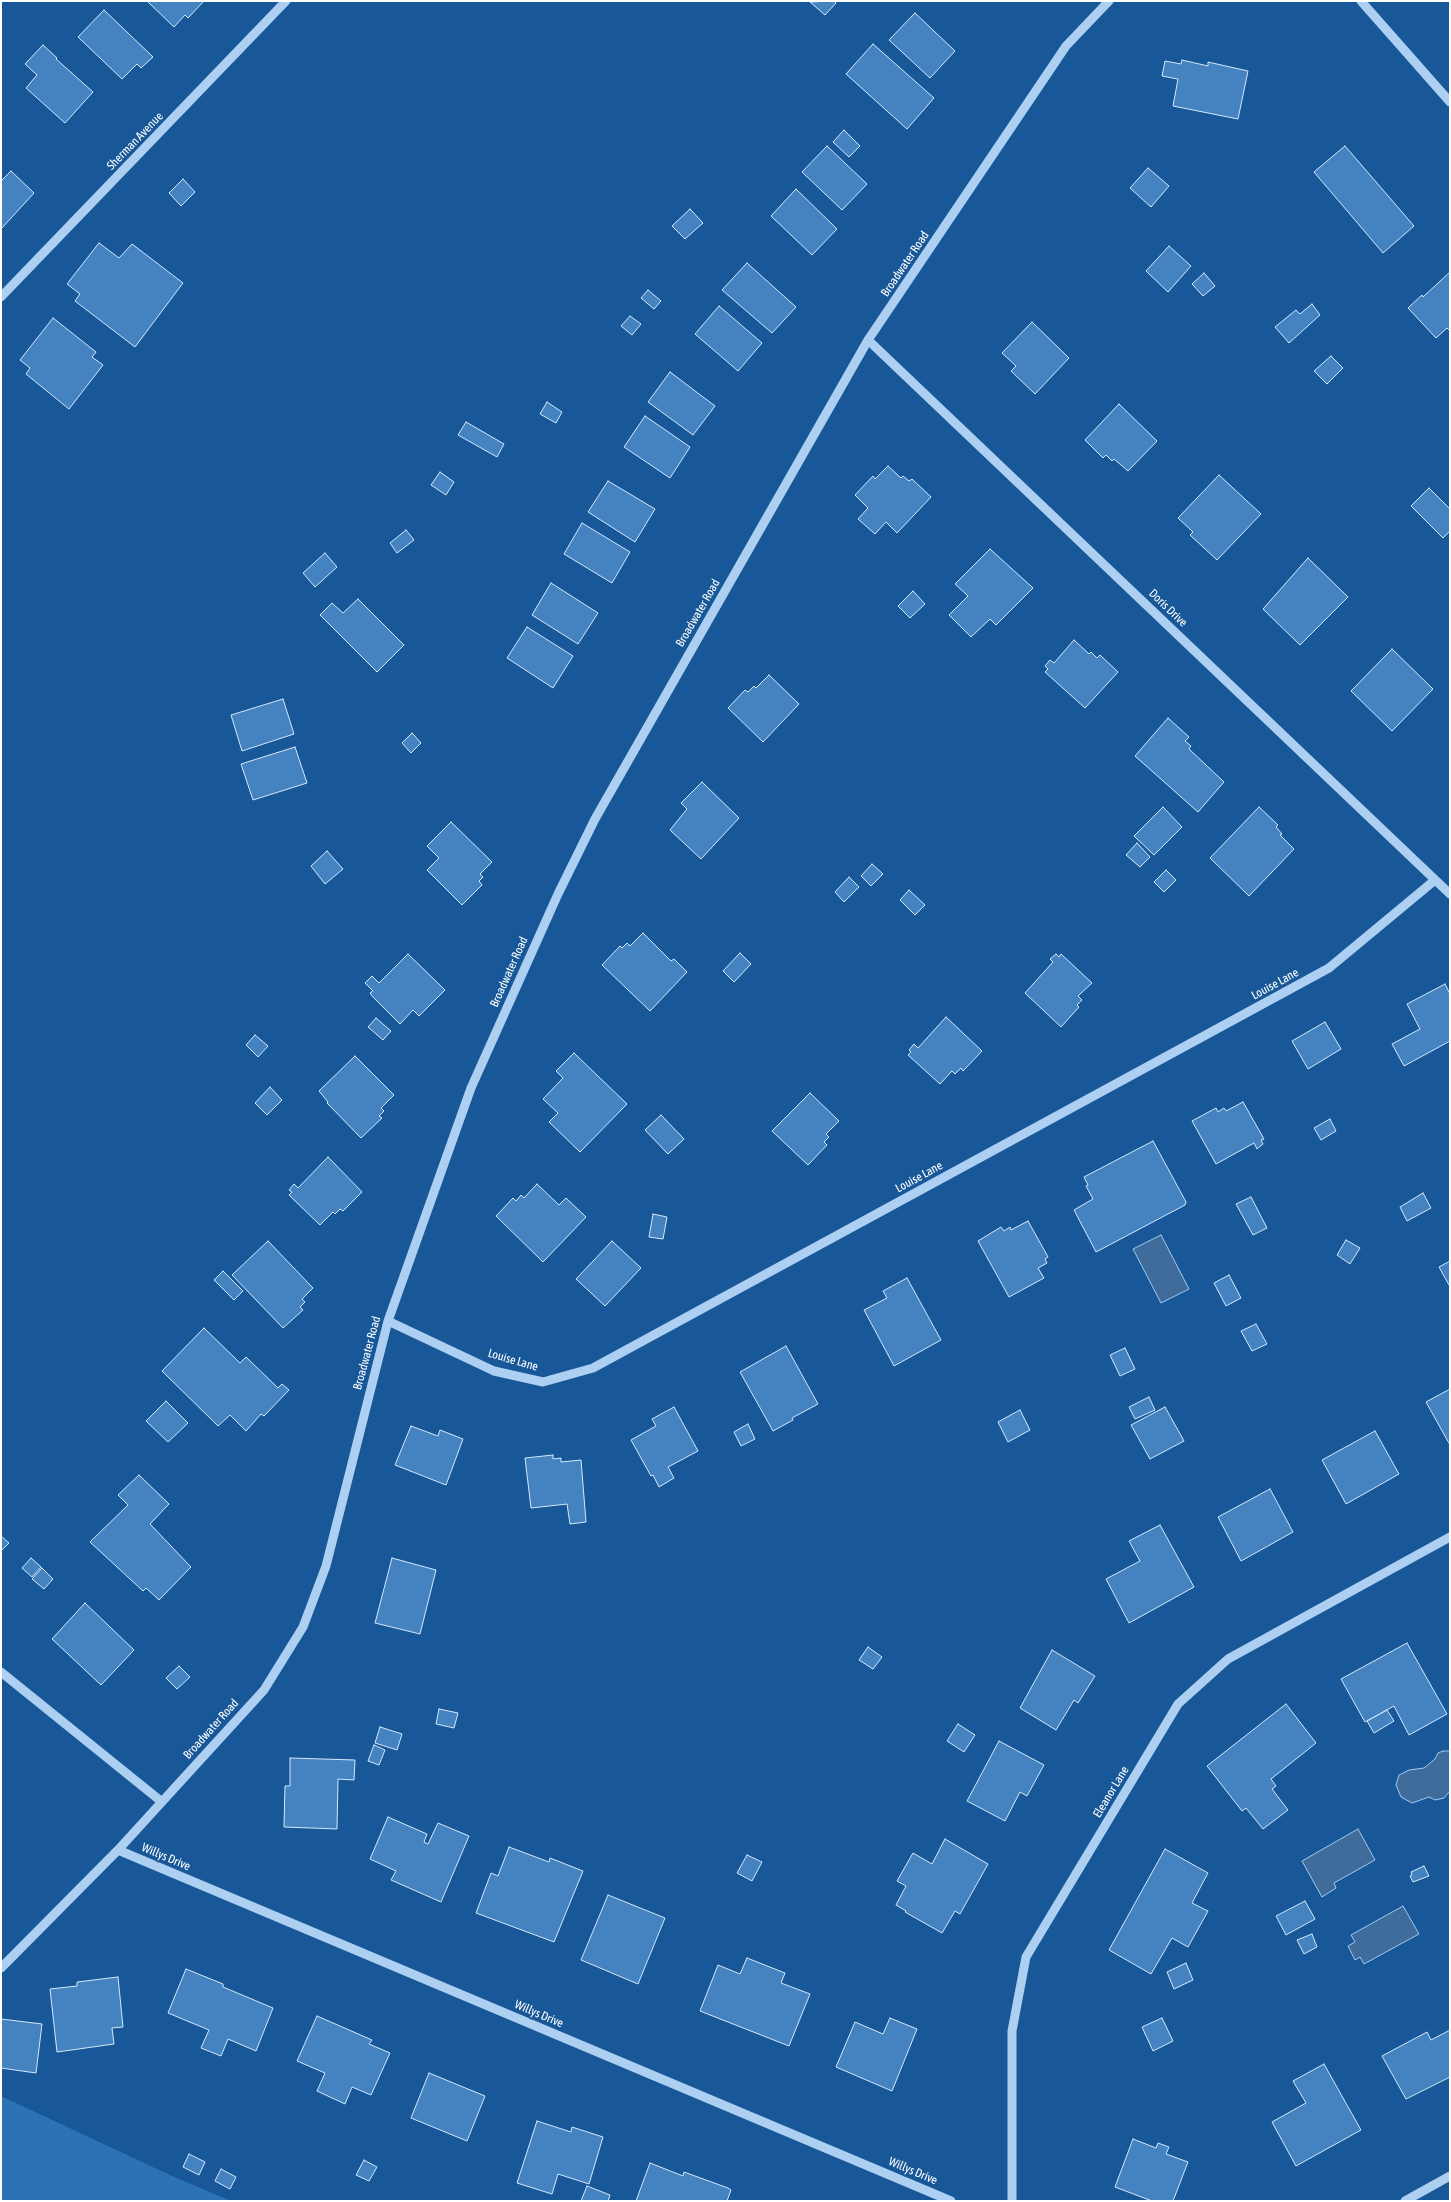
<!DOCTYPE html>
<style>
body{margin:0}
#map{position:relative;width:1451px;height:2202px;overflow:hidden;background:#185898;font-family:"Asap Condensed",sans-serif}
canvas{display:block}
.frame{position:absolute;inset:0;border:2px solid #fff;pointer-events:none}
</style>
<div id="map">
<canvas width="1451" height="2202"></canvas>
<div class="frame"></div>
</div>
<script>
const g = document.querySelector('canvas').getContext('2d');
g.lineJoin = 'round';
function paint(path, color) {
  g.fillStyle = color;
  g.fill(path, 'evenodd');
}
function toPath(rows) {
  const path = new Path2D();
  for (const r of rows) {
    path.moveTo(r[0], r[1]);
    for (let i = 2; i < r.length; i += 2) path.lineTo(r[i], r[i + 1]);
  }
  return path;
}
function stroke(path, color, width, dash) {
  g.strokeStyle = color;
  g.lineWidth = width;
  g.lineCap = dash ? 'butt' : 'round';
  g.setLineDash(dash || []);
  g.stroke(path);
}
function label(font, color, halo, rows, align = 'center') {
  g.font = font + ' "Asap Condensed",sans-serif';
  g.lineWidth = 4;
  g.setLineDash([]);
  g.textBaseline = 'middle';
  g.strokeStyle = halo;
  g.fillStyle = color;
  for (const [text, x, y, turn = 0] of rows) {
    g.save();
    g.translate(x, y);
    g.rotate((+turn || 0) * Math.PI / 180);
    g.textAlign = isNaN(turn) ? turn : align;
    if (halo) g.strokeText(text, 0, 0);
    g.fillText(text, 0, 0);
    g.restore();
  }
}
paint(toPath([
 [1,2096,172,2176,231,2201,1,2201]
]), '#2c72b6');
const water = toPath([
 [1161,1235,1189,1289,1161,1303,1133,1249,1161,1235],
 [1443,1751,1450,1751,1450,1791,1444,1798,1435,1800,1429,1797,1412,1803,1401,1797,1396,1785,1399,1775,1409,1770,1424,1768,1435,1759,1438,1753,1443,1751],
 [1358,1829,1375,1860,1334,1883,1336,1888,1322,1897,1302,1861,1358,1829],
 [1403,1906,1419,1934,1364,1964,1360,1957,1355,1960,1348,1946,1355,1942,1351,1935,1403,1906]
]);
paint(water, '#3f6c9a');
stroke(water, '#9fcbf3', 1);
const building = toPath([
 [147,1,204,1,188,18,185,15,174,27,147,1],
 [834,1,836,3,825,15,810,2,834,1],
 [104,10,153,57,141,68,137,64,122,79,78,37,104,10],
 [915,13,955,51,930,78,889,40,915,13],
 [873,44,934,98,907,129,846,74,873,44],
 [43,45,57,58,56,59,93,92,65,123,26,88,37,75,25,64,43,45],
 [1182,60,1208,66,1208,62,1248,71,1238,119,1173,106,1178,79,1162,76,1165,61,1181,64,1182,60],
 [844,130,860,146,849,157,833,142,844,130],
 [827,146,867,184,842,210,802,172,827,146],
 [1345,146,1414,226,1383,253,1314,172,1345,146],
 [1148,168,1169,186,1151,207,1130,188,1148,168],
 [11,171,34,193,1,229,1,181,11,171],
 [183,179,195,192,181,206,169,193,183,179],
 [796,189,837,229,812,255,771,216,796,189],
 [690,209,703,223,685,239,672,226,690,209],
 [99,243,119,258,132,244,183,283,135,347,75,301,80,294,67,284,99,243],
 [1169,246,1191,266,1168,292,1146,271,1169,246],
 [747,263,796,307,772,333,722,290,747,263],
 [1450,272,1450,331,1447,328,1436,338,1408,308,1422,295,1423,297,1450,272],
 [1204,273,1215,286,1203,296,1192,284,1204,273],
 [648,290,661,301,654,309,641,298,648,290],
 [1312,304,1320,315,1289,343,1275,327,1296,310,1300,314,1312,304],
 [719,306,762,343,738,371,695,334,719,306],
 [630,316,641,324,632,335,621,326,630,316],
 [53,318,96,352,92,357,103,365,69,409,26,374,30,368,20,360,53,318],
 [1032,322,1069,358,1035,394,1011,371,1016,366,1002,353,1032,322],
 [1331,356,1343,368,1327,384,1314,371,1331,356],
 [670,372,715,406,693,435,648,402,670,372],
 [547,402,562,412,556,423,540,414,547,402],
 [1119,404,1157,441,1128,471,1114,459,1112,461,1106,455,1103,458,1085,440,1119,404],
 [645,416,690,447,670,478,624,447,645,416],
 [466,422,504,444,497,457,458,435,466,422],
 [888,466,901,478,903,476,909,481,912,479,931,497,897,533,886,522,875,534,858,519,868,508,855,495,873,476,875,479,888,466],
 [440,472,454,482,446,495,431,485,440,472],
 [1219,475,1261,514,1217,560,1190,535,1193,532,1178,518,1219,475],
 [608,481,655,509,635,542,588,512,608,481],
 [1429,488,1450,509,1450,531,1443,538,1411,506,1429,488],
 [582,523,630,552,612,583,564,554,582,523],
 [406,530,414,540,397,553,390,543,406,530],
 [990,549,1033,588,996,625,990,619,971,637,949,615,968,596,955,584,990,549],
 [325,553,337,567,315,587,303,573,325,553],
 [1308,558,1348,597,1300,645,1263,609,1308,558],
 [551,583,598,613,578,644,532,615,551,583],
 [913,591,925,604,910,618,898,606,913,591],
 [358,599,404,645,377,672,320,615,332,603,343,613,358,599],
 [527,627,573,656,553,688,507,658,527,627],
 [1074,640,1089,654,1091,652,1097,658,1100,655,1118,672,1085,708,1045,672,1048,669,1045,666,1050,660,1054,663,1074,640],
 [1392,649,1433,689,1392,731,1351,691,1392,649],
 [769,675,799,704,763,742,728,708,745,690,748,692,754,686,756,688,769,675],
 [283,699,294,734,242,751,231,715,283,699],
 [1168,718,1189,737,1185,741,1191,746,1189,749,1224,782,1198,812,1135,756,1168,718],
 [412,733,421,743,411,753,402,743,412,733],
 [295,747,307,783,253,800,241,764,295,747],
 [702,782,739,818,701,859,670,830,687,809,681,803,702,782],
 [1163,807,1182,827,1154,855,1134,836,1163,807],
 [1259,807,1278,825,1276,827,1282,834,1280,835,1294,849,1249,896,1210,858,1259,807],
 [451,822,492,862,480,874,483,877,479,881,482,885,462,905,427,870,439,858,427,846,451,822],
 [1137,843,1150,857,1140,867,1126,855,1137,843],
 [327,851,343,869,325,884,311,866,327,851],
 [872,864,883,874,871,886,861,876,872,864],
 [1166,870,1176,880,1164,892,1154,882,1166,870],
 [849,877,859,887,844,902,835,892,849,877],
 [909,890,925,905,915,915,900,900,909,890],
 [643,933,671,961,674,959,687,972,650,1011,602,965,620,946,622,948,627,943,630,946,643,933],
 [740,953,751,964,734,982,723,971,740,953],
 [408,954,445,990,419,1016,413,1010,400,1024,373,997,370,993,373,991,365,983,372,976,379,983,408,954],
 [1056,954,1059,957,1061,954,1092,983,1078,996,1082,1000,1077,1005,1079,1007,1061,1027,1025,993,1053,962,1050,959,1056,954],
 [1445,984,1450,994,1450,1041,1404,1066,1392,1044,1420,1029,1407,1004,1445,984],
 [946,1017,982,1051,963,1071,961,1068,955,1074,952,1071,940,1084,908,1055,911,1052,909,1050,914,1044,918,1048,946,1017],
 [376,1018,391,1031,383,1040,368,1027,376,1018],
 [1325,1022,1341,1049,1308,1069,1292,1041,1325,1022],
 [255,1035,268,1046,258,1057,246,1045,255,1035],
 [574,1053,627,1104,580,1152,549,1122,558,1113,543,1099,563,1078,556,1071,574,1053],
 [355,1056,394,1095,381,1108,384,1111,379,1116,382,1118,361,1138,327,1103,328,1102,319,1091,355,1056],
 [270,1087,282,1100,267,1115,255,1103,270,1087],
 [810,1093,839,1121,826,1134,829,1137,824,1142,827,1145,808,1165,772,1131,810,1093],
 [1243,1102,1264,1139,1261,1140,1263,1144,1257,1149,1254,1143,1216,1164,1192,1121,1216,1108,1218,1112,1224,1108,1226,1111,1243,1102],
 [661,1115,684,1139,668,1154,645,1130,661,1115],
 [1330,1119,1336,1131,1321,1140,1314,1128,1330,1119],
 [1153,1141,1186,1202,1185,1205,1096,1252,1074,1210,1093,1199,1086,1186,1088,1185,1084,1177,1153,1141],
 [328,1157,362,1192,343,1211,340,1209,335,1214,333,1212,320,1225,289,1195,292,1192,289,1190,294,1184,298,1188,328,1157],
 [537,1184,559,1205,566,1198,586,1217,543,1262,496,1216,513,1198,516,1201,521,1195,524,1198,537,1184],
 [1423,1193,1431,1208,1407,1221,1400,1207,1423,1193],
 [1251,1197,1267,1228,1253,1235,1236,1204,1251,1197],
 [653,1214,667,1217,663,1239,649,1237,653,1214],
 [1028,1221,1048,1257,1045,1259,1047,1263,1038,1268,1044,1278,1009,1297,978,1241,1001,1227,1004,1231,1010,1227,1011,1230,1028,1221],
 [1346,1240,1360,1248,1350,1264,1337,1255,1346,1240],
 [268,1241,313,1288,302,1299,305,1302,300,1307,303,1310,283,1328,232,1275,268,1241],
 [612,1241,641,1268,605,1306,576,1279,612,1241],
 [1450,1261,1450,1285,1449,1285,1439,1267,1450,1261],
 [223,1271,243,1291,234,1300,214,1280,223,1271],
 [1229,1275,1241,1298,1226,1306,1214,1283,1229,1275],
 [907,1278,941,1340,894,1366,864,1310,887,1298,883,1291,907,1278],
 [1256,1324,1267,1344,1252,1351,1241,1331,1256,1324],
 [204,1328,240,1363,246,1357,278,1388,282,1384,289,1390,264,1416,261,1414,246,1431,230,1415,218,1426,162,1371,204,1328],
 [786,1346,818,1404,792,1418,793,1420,773,1431,740,1372,786,1346],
 [1125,1348,1135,1369,1120,1376,1110,1355,1125,1348],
 [1450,1389,1450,1445,1426,1402,1450,1389],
 [1149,1397,1155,1410,1135,1419,1129,1407,1149,1397],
 [166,1401,188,1423,168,1442,146,1421,166,1401],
 [674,1407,698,1451,668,1467,674,1478,659,1487,653,1475,651,1476,631,1440,656,1426,652,1419,674,1407],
 [1165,1407,1184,1441,1150,1459,1131,1425,1165,1407],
 [1020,1410,1030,1430,1008,1442,998,1422,1020,1410],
 [748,1424,755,1439,741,1446,734,1432,748,1424],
 [411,1426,438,1436,440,1430,463,1439,446,1485,395,1465,411,1426],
 [1375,1431,1399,1474,1346,1504,1322,1460,1375,1431],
 [553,1455,553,1459,561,1458,561,1462,581,1460,586,1522,570,1524,567,1504,531,1508,525,1458,553,1455],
 [139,1475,169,1504,150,1524,191,1567,159,1600,146,1588,143,1591,90,1542,128,1505,118,1495,139,1475],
 [1270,1489,1293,1532,1241,1561,1218,1517,1270,1489],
 [1160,1525,1194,1587,1129,1623,1106,1579,1140,1561,1129,1541,1160,1525],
 [1,1536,9,1543,1,1551,1,1536],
 [31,1558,41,1567,32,1577,22,1568,31,1558],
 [392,1558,436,1570,420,1634,375,1623,392,1558],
 [42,1568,53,1579,44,1589,32,1579,42,1568],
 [85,1603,134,1650,101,1685,52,1639,85,1603],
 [1407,1643,1447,1714,1409,1735,1394,1706,1365,1722,1341,1679,1407,1643],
 [868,1647,882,1657,873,1669,859,1660,868,1647],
 [1052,1650,1095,1676,1078,1703,1074,1700,1056,1730,1020,1708,1052,1650],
 [179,1666,190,1677,177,1689,166,1678,179,1666],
 [1286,1704,1316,1743,1271,1779,1276,1786,1272,1789,1288,1810,1263,1829,1246,1808,1242,1811,1207,1766,1286,1704],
 [439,1709,458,1713,454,1728,436,1724,439,1709],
 [1387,1710,1394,1721,1374,1733,1367,1721,1387,1710],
 [958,1724,975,1735,964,1752,947,1741,958,1724],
 [380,1727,402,1734,397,1750,375,1743,380,1727],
 [999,1741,1044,1765,1027,1796,1020,1792,1005,1821,967,1801,999,1741],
 [374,1745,385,1750,379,1765,368,1761,374,1745],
 [290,1758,355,1760,354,1780,338,1779,337,1829,284,1827,285,1786,290,1786,290,1758],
 [388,1817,427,1834,424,1842,428,1844,438,1823,469,1836,441,1902,391,1880,396,1871,370,1859,388,1817],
 [945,1839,988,1864,960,1914,955,1911,942,1933,905,1912,906,1911,896,1905,906,1886,897,1881,913,1853,932,1864,945,1839],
 [509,1847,549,1862,550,1858,583,1871,554,1942,476,1913,491,1873,498,1876,509,1847],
 [1165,1849,1208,1873,1192,1903,1208,1911,1188,1947,1172,1938,1151,1974,1109,1950,1165,1849],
 [747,1855,762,1862,752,1881,737,1873,747,1855],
 [1424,1866,1429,1876,1413,1882,1410,1876,1412,1875,1411,1872,1424,1866],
 [608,1895,665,1918,638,1984,581,1960,608,1895],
 [1305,1901,1315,1919,1286,1935,1276,1916,1305,1901],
 [1312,1934,1317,1947,1304,1954,1297,1940,1312,1934],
 [747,1958,785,1973,781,1983,810,1994,789,2046,700,2011,718,1965,740,1974,747,1958],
 [1186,1963,1193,1980,1174,1989,1167,1972,1186,1963],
 [186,1969,223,1984,223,1987,273,2008,256,2051,228,2039,221,2056,201,2048,209,2030,168,2013,186,1969],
 [118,1977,123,2027,112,2028,114,2044,57,2052,50,1989,77,1986,77,1982,118,1977],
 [317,2016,372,2040,369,2044,390,2053,371,2095,352,2087,345,2104,317,2091,325,2073,297,2061,317,2016],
 [890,2018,917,2029,892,2091,836,2067,855,2022,883,2034,890,2018],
 [1162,2018,1173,2041,1153,2051,1142,2027,1162,2018],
 [1,2019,42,2024,36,2073,1,2068,1,2019],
 [1450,2030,1450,2077,1406,2099,1382,2056,1427,2032,1431,2040,1450,2030],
 [1324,2064,1361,2130,1296,2166,1272,2122,1306,2103,1293,2081,1324,2064],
 [429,2073,485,2096,467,2141,411,2118,429,2073],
 [537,2121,571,2132,572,2127,603,2137,589,2184,558,2174,552,2194,517,2183,537,2121],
 [1133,2139,1156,2148,1158,2143,1169,2147,1166,2154,1188,2162,1173,2201,1152,2201,1115,2187,1133,2139],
 [189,2154,205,2162,199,2175,183,2167,189,2154],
 [364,2160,377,2167,369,2181,356,2175,364,2160],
 [650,2163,683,2176,684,2172,728,2188,731,2190,727,2201,636,2201,650,2163],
 [221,2169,236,2177,230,2189,215,2181,221,2169],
 [587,2186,610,2195,608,2201,581,2201,587,2186]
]);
paint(building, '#4583c0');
stroke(building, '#d4e8fc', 1);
stroke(toPath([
 [1361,1,1450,102],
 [1,297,286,1],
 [868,340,1450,894],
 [388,1321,494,1371,543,1382,593,1368,1329,968,1435,880],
 [1,1672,162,1802],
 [118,1850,951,2201],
 [1,1968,118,1850,264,1690,303,1627,326,1566,388,1321,471,1088,558,894,595,819,868,340,1066,46,1109,1],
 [1012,2201,1012,2031,1026,1957,1178,1704,1228,1659,1450,1537],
 [1405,2201,1450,2176]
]), '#adcff1', 9);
label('12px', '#fff', '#185898', [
 ["Sherman Avenue",135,141,-46],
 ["Broadwater Road",905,264,-56],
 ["Doris Drive",1168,608,44],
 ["Broadwater Road",698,613,-60],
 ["Broadwater Road",509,972,-66],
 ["Louise Lane",1275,984,-29],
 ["Louise Lane",919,1177,-29],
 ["Broadwater Road",367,1353,-75],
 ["Louise Lane",513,1360,16],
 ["Broadwater Road",211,1729,-48],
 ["Eleanor Lane",1111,1792,-59],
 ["Willys Drive",166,1857,23],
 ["Willys Drive",539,2014,23],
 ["Willys Drive",913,2171,23]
]);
</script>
